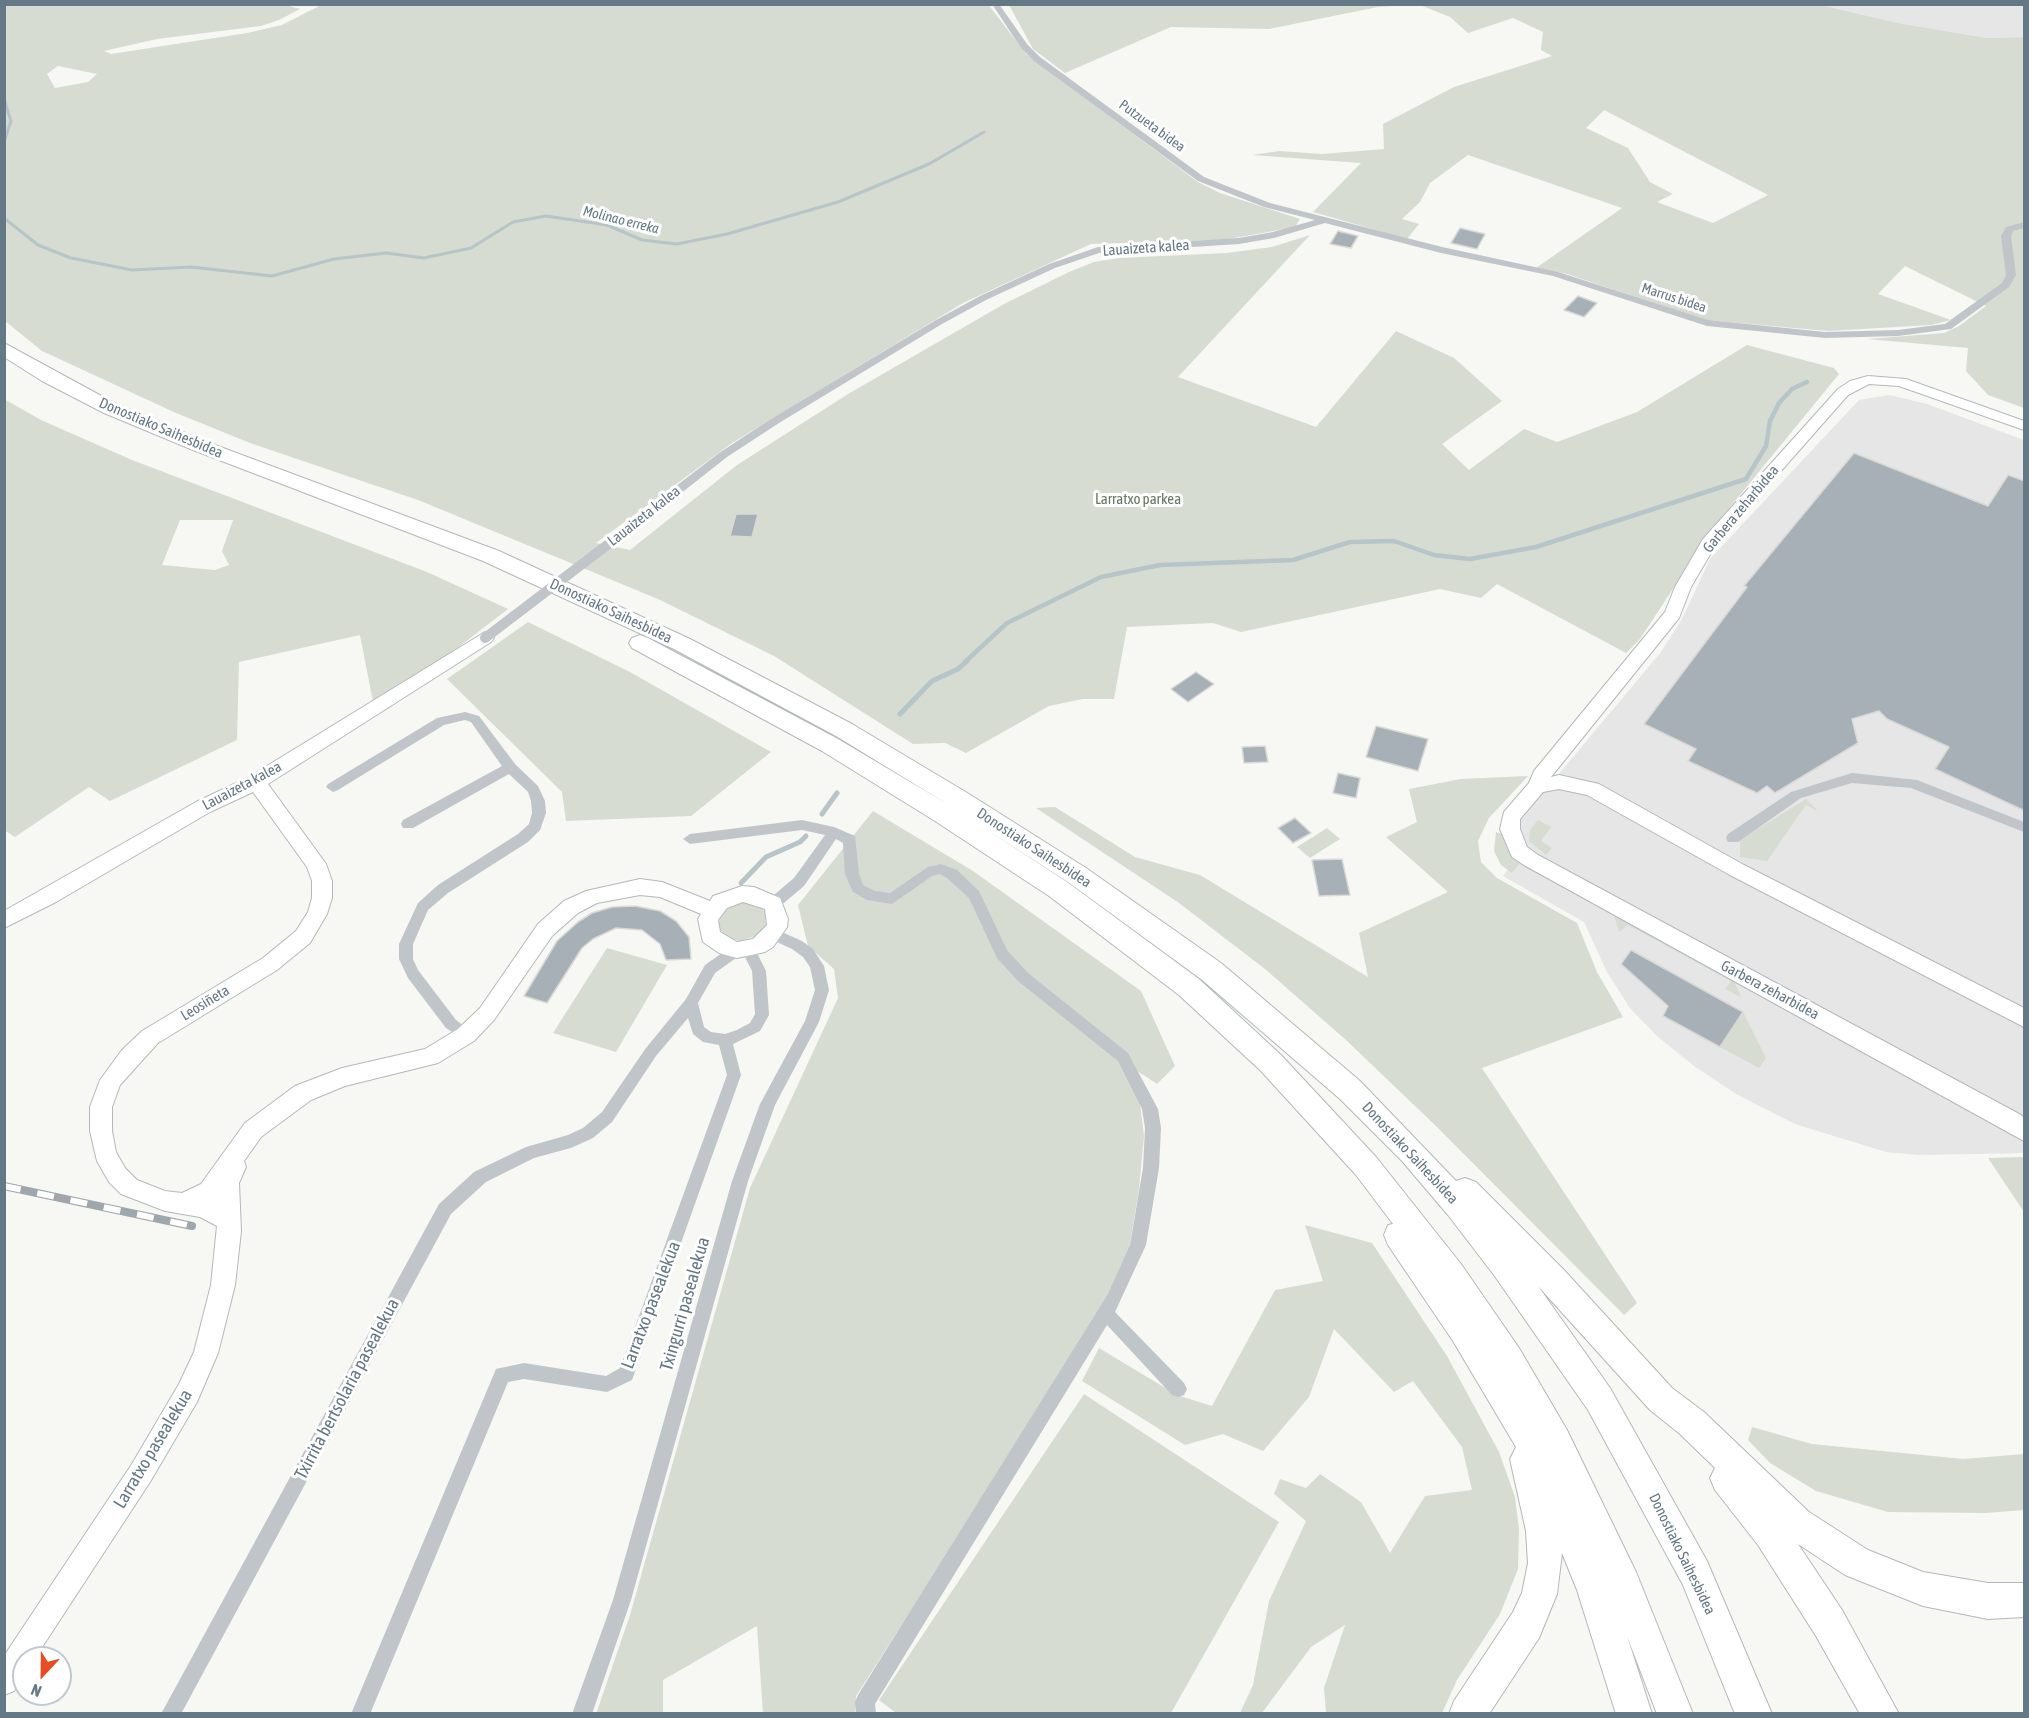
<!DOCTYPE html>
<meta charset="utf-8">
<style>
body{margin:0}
#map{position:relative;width:2029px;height:1718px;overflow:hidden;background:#f7f7f4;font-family:"Asap Condensed",sans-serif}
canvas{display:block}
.frame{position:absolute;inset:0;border:6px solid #657886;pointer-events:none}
.north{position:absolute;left:12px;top:1646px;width:60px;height:60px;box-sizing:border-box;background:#fff;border:2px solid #c1c9cf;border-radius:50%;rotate:202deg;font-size:16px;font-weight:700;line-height:24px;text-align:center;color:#657886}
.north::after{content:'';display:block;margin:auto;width:21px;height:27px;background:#e74d24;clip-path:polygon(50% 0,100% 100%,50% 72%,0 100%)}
</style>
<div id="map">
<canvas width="2029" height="1718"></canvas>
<div class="frame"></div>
<div class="north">N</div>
</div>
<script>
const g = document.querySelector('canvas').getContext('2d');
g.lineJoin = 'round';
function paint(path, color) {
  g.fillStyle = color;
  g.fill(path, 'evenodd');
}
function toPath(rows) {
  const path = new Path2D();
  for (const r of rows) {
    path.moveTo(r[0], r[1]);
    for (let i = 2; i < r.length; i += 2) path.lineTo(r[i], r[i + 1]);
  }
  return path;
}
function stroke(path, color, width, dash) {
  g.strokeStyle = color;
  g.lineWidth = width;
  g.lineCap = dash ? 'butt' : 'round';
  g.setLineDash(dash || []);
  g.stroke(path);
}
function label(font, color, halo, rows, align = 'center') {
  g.font = font + ' "Asap Condensed",sans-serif';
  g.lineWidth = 6;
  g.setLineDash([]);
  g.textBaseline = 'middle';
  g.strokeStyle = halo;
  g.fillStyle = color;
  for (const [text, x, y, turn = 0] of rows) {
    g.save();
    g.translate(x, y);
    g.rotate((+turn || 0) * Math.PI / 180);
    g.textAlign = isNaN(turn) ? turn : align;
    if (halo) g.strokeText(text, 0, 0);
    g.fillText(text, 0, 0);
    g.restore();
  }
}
paint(toPath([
 [1821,5,2024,5,2024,37,1987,38,1898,23],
 [1889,395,1927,404,2024,440,2024,1153,1919,1155,1886,1152,1795,1124,1736,1094,1694,1066,1658,1037,1630,1008,1607,972,1584,922,1503,876,1514,861,1502,842,1661,652,1682,619,1710,559,1859,400]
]), '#e5e6e5');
paint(toPath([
 [282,4,300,9,279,20,261,26,157,39,104,51,111,54,247,33,282,25,323,4,988,4,1026,54,1198,182,1220,193,1300,219,1295,227,1224,240,1091,244,963,303,732,443,596,543,630,550,737,465,848,394,1004,304,1069,272,1094,262,1119,258,1227,253,1272,247,1310,235,1178,377,1316,427,1396,331,1454,358,1502,401,1442,444,1469,470,1524,429,1557,442,1637,412,1747,345,1834,368,1839,374,1713,528,1640,639,1626,653,1497,584,1481,598,1440,589,1241,632,1213,623,1127,627,1114,699,1083,699,1049,706,966,753,945,743,913,744,774,656,658,599,418,500,250,443,176,413,42,351,5,321,5,5],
 [58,66,97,74,88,82,55,88,47,74],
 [1009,5,1407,5,1378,7,1269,29,1171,27,1065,73,1033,49],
 [1420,5,1821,5,1898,23,1987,38,2024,37,2024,408,1988,395,1966,371,1968,348,1867,339,1944,333,1959,326,1986,306,1905,266,1878,294,1951,320,1931,325,1828,331,1705,320,1567,274,1536,268,1622,208,1468,155,1430,183,1420,202,1402,219,1419,224,1407,239,1313,212,1361,163,1252,155,1279,151,1322,154,1384,149,1383,124,1454,87,1552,56,1541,50,1543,32,1513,18,1468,33,1450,17],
 [1604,110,1768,195,1713,223,1657,202,1673,194,1650,182,1628,148,1586,128],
 [4,399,41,420,132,460,427,572,508,609,434,666,373,702,360,635,239,662,237,740,110,801,89,787,15,837,4,830],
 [180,520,233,520,222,551,229,565,215,570,162,565],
 [528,622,630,672,771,752,691,816,566,821,562,792,447,679],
 [1528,776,1489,818,1478,841,1481,862,1497,878,1577,923,1597,972,1623,1017,1482,1068,1637,1303,1624,1315,1438,1128,1346,1040,1265,969,1179,903,1036,808,1055,807,1135,857,1200,875,1368,977,1359,933,1448,892,1386,837,1417,822,1409,789,1461,779],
 [1806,799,1818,811,1806,805,1767,861,1740,857,1740,840],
 [873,811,973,871,1141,991,1175,1066,1157,1084,1119,1059,1140,1103,1144,1136,1139,1189,1129,1249,1103,1312,856,1696,855,1713,763,1713,757,1626,663,1680,663,1713,596,1714,630,1615,750,1188,838,998,834,969,808,946,798,905],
 [1538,820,1551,827,1541,841,1552,848,1546,855,1529,841,1530,830],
 [1327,828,1340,839,1310,858,1297,847],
 [1496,832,1502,834,1506,847,1519,862,1592,903,1519,864,1512,873,1501,865,1494,851],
 [747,902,761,907,765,912,766,925,762,932,756,936,740,941,725,937,718,926,721,914,732,905],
 [1614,915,1734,981,1741,997,1725,989,1731,981,1628,925,1619,932],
 [607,948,667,965,616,1052,553,1033],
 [1743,1012,1766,1058,1759,1068,1720,1047],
 [2022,1157,2024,1158,2024,1212,1988,1158],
 [1305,1225,1372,1243,1447,1356,1499,1452,1515,1497,1519,1529,1518,1569,1500,1614,1457,1680,1442,1713,1326,1713,1324,1688,1345,1625,1311,1647,1262,1713,1240,1713,1253,1685,1269,1601,1306,1521,1274,1494,1280,1479,1306,1488,1320,1474,1361,1502,1390,1553,1425,1496,1472,1490,1462,1447,1413,1381,1394,1392,1334,1329,1309,1397,1263,1451,1223,1434,1185,1445,1082,1381,1099,1348,1177,1395,1212,1406,1275,1290,1323,1281],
 [1084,1394,1279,1522,1171,1713,896,1713,879,1700],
 [1752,1427,1812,1444,1963,1459,2024,1454,2024,1510,1986,1513,1888,1512,1816,1491,1770,1463,1748,1440]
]), '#d7dcd3');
stroke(toPath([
 [4,99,11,121,4,142],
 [4,218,38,245,71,258,132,270,191,267,272,276,334,259,386,253,424,258,471,248,513,222,546,216,607,225,642,240,677,244,727,234,838,202,929,164,984,132]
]), '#b7c4c8', 3);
stroke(toPath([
 [965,662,1007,623,1101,577,1160,565,1293,560,1350,542,1394,541,1434,555,1470,559,1536,547,1746,479,1766,446,1770,421,1779,403,1792,389,1807,382]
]), '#b7c4c8', 4.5);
stroke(toPath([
 [900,714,932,681,958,669,967,661],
 [822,814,837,793],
 [741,883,766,857,800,842,806,836]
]), '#b7c4c8', 5);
const building = toPath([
 [1460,228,1485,234,1477,249,1451,243,1460,228],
 [1338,231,1358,236,1351,248,1330,244,1338,231],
 [1578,296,1597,303,1584,317,1564,310,1578,296],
 [1854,453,1988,506,2008,475,2025,481,2025,811,1935,769,1949,747,1887,719,1879,711,1852,719,1858,743,1775,793,1767,786,1757,793,1688,761,1696,749,1644,724,1747,587,1744,586,1854,453],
 [736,514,758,514,752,537,730,536,736,514],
 [1196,672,1214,684,1188,702,1171,689,1196,672],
 [1376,726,1428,739,1418,771,1366,757,1376,726],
 [1265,746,1268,762,1244,763,1242,747,1265,746],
 [1338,773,1360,778,1356,798,1333,793,1338,773],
 [1295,818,1311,833,1293,843,1278,828,1295,818],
 [1342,859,1350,895,1319,896,1312,860,1342,859],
 [635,906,660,911,676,921,689,937,691,959,666,960,660,944,642,930,616,928,593,939,582,948,547,1003,524,996,557,941,578,922,592,913,612,907,635,906],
 [1631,950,1743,1012,1720,1047,1663,1016,1668,1006,1621,964,1631,950]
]);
paint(building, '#a7b0b6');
stroke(building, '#d9d9d6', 1.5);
const secondary = toPath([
 [1868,376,1906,379,2024,421,2024,430,1899,386,1869,384,1848,395,1715,546,1691,587,1679,618,1551,777,1559,775,1599,784,1744,865,2024,1008,2024,1027,1730,875,1587,795,1559,789,1543,792,1520,819,1520,829,1527,847,1538,855,2021,1115,2024,1118,2024,1141,1524,865,1512,857,1500,829,1504,812,1529,783,1534,771,1665,612,1675,587,1703,539,1838,389,1850,381,1868,376],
 [485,632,491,634,494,638,491,642,268,784,326,864,332,881,332,898,327,914,310,943,277,970,158,1043,120,1085,112,1107,112,1131,116,1152,125,1168,137,1180,165,1191,182,1193,201,1184,245,1123,295,1086,342,1068,425,1049,458,1029,480,1008,538,924,564,901,586,891,640,879,662,882,710,901,713,896,742,886,754,887,780,898,788,919,787,927,773,947,765,952,737,958,719,953,703,942,698,919,701,914,660,897,640,895,597,903,578,913,552,936,494,1020,474,1041,438,1063,345,1086,311,1100,261,1137,244,1161,246,1167,239,1183,241,1231,235,1285,218,1353,197,1402,150,1482,35,1658,24,1658,24,1675,14,1691,4,1695,4,1656,132,1464,179,1384,194,1352,211,1285,217,1226,200,1217,165,1211,121,1194,109,1182,97,1161,90,1131,90,1107,100,1080,122,1050,142,1031,263,958,296,931,308,912,312,898,312,881,307,867,253,792,210,812,56,902,4,928,4,911,196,802,249,777,485,632],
 [743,902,765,909,767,925,753,939,737,942,720,932,718,920,727,908,743,902]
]);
const highway = toPath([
 [4,343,118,405,207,442,499,551,690,639,852,724,969,794,1086,868,1221,963,1360,1081,1456,1181,1465,1178,1476,1182,1564,1270,1672,1388,1704,1412,1809,1512,1868,1550,1923,1572,1988,1583,2024,1583,2024,1617,1988,1619,1923,1606,1845,1575,1798,1544,1842,1610,1899,1714,1860,1714,1816,1636,1758,1545,1715,1490,1710,1478,1715,1468,1680,1434,1650,1410,1538,1286,1610,1388,1707,1561,1772,1714,1735,1714,1683,1585,1588,1410,1494,1275,1448,1215,1402,1161,1340,1099,1201,979,1068,882,978,824,1067,882,1199,979,1281,1055,1376,1157,1461,1264,1519,1348,1567,1430,1636,1572,1693,1714,1657,1714,1627,1636,1652,1714,1616,1714,1577,1590,1562,1553,1557,1594,1539,1638,1489,1714,1449,1714,1454,1701,1513,1612,1522,1593,1528,1563,1526,1531,1510,1459,1516,1447,1453,1341,1388,1245,1384,1235,1388,1225,1393,1224,1356,1175,1261,1071,1179,995,1049,896,935,821,822,751,632,648,629,643,632,638,640,635,648,638,838,739,949,805,836,736,674,649,483,561,193,450,104,413,42,381,4,357,4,343]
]);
stroke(secondary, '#b2b9bd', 2);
stroke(highway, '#b3b8bb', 2);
paint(toPath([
 [992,4,999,4,1027,44,1040,57,1204,177,1270,203,1442,247,1558,272,1708,320,1825,332,1898,330,1945,324,2002,283,2006,275,2001,236,2006,227,2024,222,2024,228,2013,231,2011,236,2016,275,2009,287,1951,329,1898,336,1825,338,1707,326,1553,276,1441,253,1325,223,1274,238,1239,244,1099,253,1055,268,986,300,942,324,779,423,727,457,623,539,615,539,615,533,719,453,771,419,936,320,980,296,1049,264,1098,247,1239,238,1273,232,1315,220,1264,207,1198,181,1034,61,1021,48,992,4],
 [465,712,479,716,515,764,538,786,545,801,546,813,540,830,528,842,448,893,428,910,413,944,413,959,418,970,456,1020,471,1031,473,1035,471,1039,466,1041,446,1028,408,978,399,959,399,944,418,903,438,885,518,834,529,824,532,813,531,801,528,792,509,774,413,828,403,828,401,824,403,820,502,766,471,722,465,720,444,725,338,790,333,792,326,787,328,784,437,718,465,712],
 [1852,773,1917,780,2024,822,2024,832,1911,788,1852,783,1801,798,1738,842,1728,842,1726,838,1728,834,1791,792,1852,773],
 [802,820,834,827,855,836,859,874,863,885,875,891,890,893,928,867,941,864,957,870,979,891,1007,950,1028,973,1128,1053,1158,1109,1161,1128,1159,1168,1146,1245,1115,1312,1184,1383,1187,1389,1184,1395,1178,1397,1172,1395,1107,1325,875,1704,876,1714,856,1714,855,1702,858,1695,1108,1294,1130,1245,1143,1168,1145,1128,1142,1109,1118,1061,1018,981,997,958,969,898,947,878,940,874,932,876,892,904,867,900,853,892,851,888,845,874,843,843,836,839,804,886,778,908,773,909,768,908,766,904,768,900,794,878,825,835,802,830,690,844,683,839,690,834,802,820],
 [773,928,802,941,813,949,824,966,829,990,819,1022,775,1105,748,1181,631,1600,592,1714,572,1714,613,1600,732,1181,760,1104,805,1021,815,990,810,967,803,957,792,949,768,938,766,934,768,930,773,928],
 [748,943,753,945,766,971,769,1015,760,1031,733,1044,741,1075,632,1380,607,1392,524,1379,508,1382,370,1714,351,1714,496,1369,524,1363,606,1376,620,1368,727,1075,719,1045,703,1042,693,1034,688,1018,656,1056,612,1122,593,1138,571,1148,534,1158,486,1182,451,1214,181,1714,161,1714,439,1204,474,1172,526,1147,568,1135,583,1128,602,1112,646,1048,686,999,705,965,732,946,737,944,742,946,748,943],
 [743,953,752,971,755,1014,750,1023,737,1030,725,1034,711,1032,704,1027,698,1003,715,973,743,953]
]), '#c0c5c9');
paint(secondary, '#fff');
paint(highway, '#fff');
const rail = toPath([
 [4,1186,192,1226]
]);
stroke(rail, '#9fa7ad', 8);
stroke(rail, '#fff', 6, [17]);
stroke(toPath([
 [485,638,619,536]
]), '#c0c5c9', 10);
label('14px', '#657886', '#fff', [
 ["Putzueta bidea",1152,126,36],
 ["Marrus bidea",1674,298,18]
]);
label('italic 14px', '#617a82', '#fff', [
 ["Molinao erreka",621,220,14]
]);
label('15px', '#657886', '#fff', [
 ["Lauaizeta kalea",1146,248,-4],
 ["Donostiako Saihesbidea",161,428,23],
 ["Garbera zeharbidea",1741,509,-50],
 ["Lauaizeta kalea",644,516,-38],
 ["Donostiako Saihesbidea",611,611,25],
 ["Lauaizeta kalea",242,786,-28],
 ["Donostiako Saihesbidea",1034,848,33],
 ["Garbera zeharbidea",1770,990,28],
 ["Leosiñeta",205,1003,-31],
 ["Donostiako Saihesbidea",1410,1153,47],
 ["Donostiako Saihesbidea",1682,1554,64]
]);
label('15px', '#667860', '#fff', [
 ["Larratxo parkea",1138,499]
]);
label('18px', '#657886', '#fff', [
 ["Txingurri pasealekua",685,1304,-74],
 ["Larratxo pasealekua",651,1305,-69],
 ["Txirrita bertsolaria pasealekua",347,1389,-62],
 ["Larratxo pasealekua",153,1449,-59]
]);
</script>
